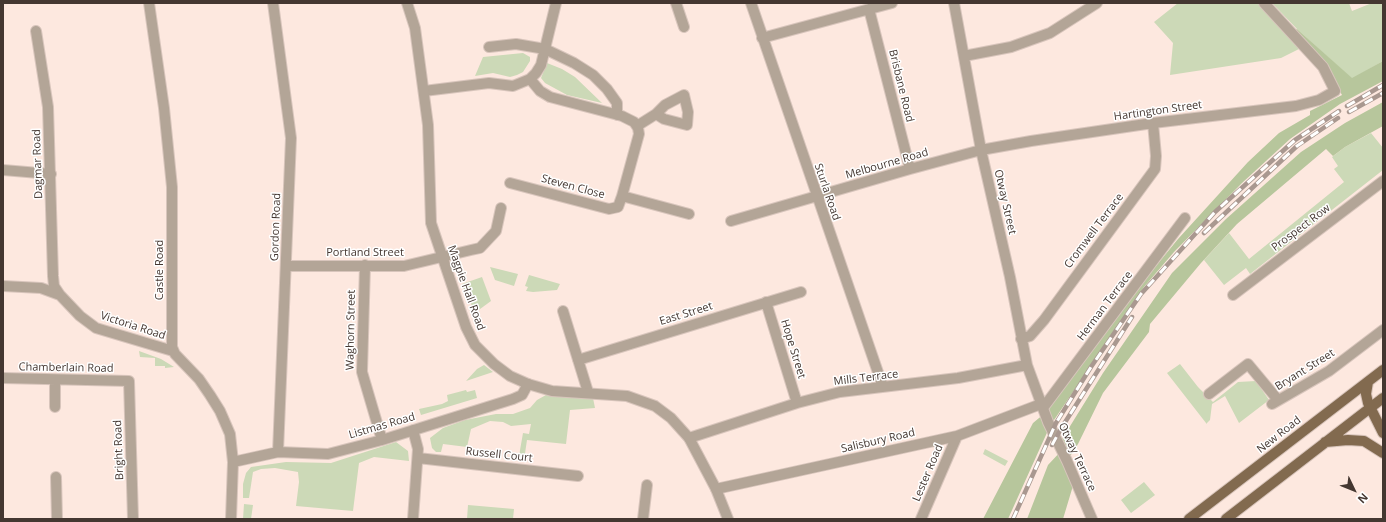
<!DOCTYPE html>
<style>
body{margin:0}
#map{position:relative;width:1386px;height:522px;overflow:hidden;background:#fde8df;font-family:"Open Sans",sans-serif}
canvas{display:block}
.frame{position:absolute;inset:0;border:4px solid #443731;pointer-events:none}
.north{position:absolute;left:1334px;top:470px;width:40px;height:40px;-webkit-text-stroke:3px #fff;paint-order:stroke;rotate:133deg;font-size:11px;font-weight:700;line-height:16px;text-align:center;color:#443731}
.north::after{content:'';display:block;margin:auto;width:14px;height:18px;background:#443731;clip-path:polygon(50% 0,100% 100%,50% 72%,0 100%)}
</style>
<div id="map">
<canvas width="1386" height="522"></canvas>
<div class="frame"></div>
<div class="north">N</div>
</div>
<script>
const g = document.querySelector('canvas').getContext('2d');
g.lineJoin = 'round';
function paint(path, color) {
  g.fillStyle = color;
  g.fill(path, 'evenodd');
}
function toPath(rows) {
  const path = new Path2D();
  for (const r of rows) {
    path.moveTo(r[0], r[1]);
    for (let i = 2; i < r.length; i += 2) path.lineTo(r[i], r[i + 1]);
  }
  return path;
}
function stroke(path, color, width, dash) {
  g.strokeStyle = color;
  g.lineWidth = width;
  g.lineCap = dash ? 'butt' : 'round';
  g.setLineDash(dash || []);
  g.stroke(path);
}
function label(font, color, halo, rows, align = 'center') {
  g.font = font + ' "Open Sans",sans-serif';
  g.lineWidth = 3;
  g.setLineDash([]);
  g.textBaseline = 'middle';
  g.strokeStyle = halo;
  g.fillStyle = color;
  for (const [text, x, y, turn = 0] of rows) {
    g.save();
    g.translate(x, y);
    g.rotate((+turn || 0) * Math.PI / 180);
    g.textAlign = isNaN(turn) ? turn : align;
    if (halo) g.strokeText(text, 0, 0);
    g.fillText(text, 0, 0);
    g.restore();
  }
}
paint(toPath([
 [1178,3,1260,3,1301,48,1281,58,1170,75,1173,43,1154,22],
 [1272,3,1349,3,1352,11,1372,3,1383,3,1383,61,1352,79,1297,29],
 [523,53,530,57,530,61,523,72,517,75,510,77,493,73,475,76,483,57],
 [547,63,562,69,575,77,602,103,567,95,545,83,541,78],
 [1371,133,1383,148,1383,170,1250,274,1246,268,1224,285,1204,260,1229,233,1249,259,1344,182,1334,169,1338,166,1332,157,1345,147],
 [490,267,518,274,514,286,495,280],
 [529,275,560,284,557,290,533,292,526,291,528,287,525,286],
 [482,277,491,301,476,312,466,296,462,284],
 [139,351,161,359,174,367,165,368,165,366,155,366,155,358,140,357],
 [1180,364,1198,387,1213,402,1238,382,1256,381,1269,400,1239,423,1225,396,1212,404,1210,420,1206,424,1206,423,1167,373],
 [484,365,493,372,466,381,477,369],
 [466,390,467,392,475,390,477,398,421,415,419,409,442,404,448,401,447,395],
 [546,395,593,398,595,408,570,410,566,444,527,440,524,460,519,456,523,433,529,434,531,424,511,426,503,422,490,421,471,429,467,447,443,444,441,452,436,452,432,448,430,438,443,428,465,420,496,414,513,414,530,408,537,400],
 [396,442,408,451,409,461,374,457,359,463,353,511,296,506,299,482,298,472,275,468,261,469,253,472,249,498,243,498,243,484,246,473,251,467,286,462,331,463],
 [985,449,1008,461,1005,466,983,454],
 [1144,482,1155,495,1131,513,1121,500],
 [244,504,253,505,251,519,243,519],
 [468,505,514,509,513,519,467,519]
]), '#ccd9b7');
paint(toPath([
 [1297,29,1352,78,1383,61,1383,81,1340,104,1290,139,1242,183,1174,252,1144,287,1050,426,1008,519,983,519,1033,423,1045,413,1147,277,1178,239,1248,162,1279,133,1310,115,1310,111,1342,95,1332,77,1294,31],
 [1383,102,1383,126,1345,147,1333,156,1326,149,1237,224,1201,263,1150,324,1149,332,1103,393,1078,444,1067,461,1075,479,1063,519,1027,519,1048,465,1062,450,1059,444,1103,373,1172,273,1226,219,1301,152,1345,123]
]), '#b7c69c');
const minor = toPath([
 [149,3,164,108,172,187,172,347,175,354,199,379,210,395,220,411,230,434,233,462,231,519],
 [273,3,291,138,278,452],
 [676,3,684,27],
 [751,3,883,387],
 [954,3,981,150,1010,277,1027,365,1048,422,1067,461,1092,519],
 [869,9,910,169],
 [36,31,48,107,53,276,54,286,60,295],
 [762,38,892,3],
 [489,47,516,44,545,49,574,63,593,75,607,89,617,103,617,115],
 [964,56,1011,47,1050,33,1097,3],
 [530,79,540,91,550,97,622,116,634,122,638,128,639,134,622,196,689,214],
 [424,91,489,83,513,86,530,79,536,73,541,65,556,3],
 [637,126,656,114,665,105,684,95,688,112,687,125,664,119,656,114],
 [3,170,51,174],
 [510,183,609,209,618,207,622,196],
 [731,221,910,169,981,150,1031,141,1153,123,1296,106,1319,100,1335,91,1323,67,1264,3],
 [365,265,362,372,382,440],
 [287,266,404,266,471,250,480,248,496,231,501,208],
 [3,286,41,288,60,295,80,316,96,328,173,351],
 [1233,295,1383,181],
 [766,302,797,403],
 [563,311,588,392],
 [1021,339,1030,336,1044,320,1155,169,1156,156,1153,123],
 [578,360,801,292],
 [3,378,129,381,133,519],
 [55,380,55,407],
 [1209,394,1248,364,1278,400],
 [1272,404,1329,371,1383,330],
 [1043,408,1185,218],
 [413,430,418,449,413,519],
 [689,438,797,403,840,392,958,378,1027,365],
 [418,458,578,476],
 [233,462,278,452,328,454,382,440,513,399,522,395,528,384],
 [56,477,57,519],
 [716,489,957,436,1041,404],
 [643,519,647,485],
 [921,519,957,436]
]);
const tertiary = toPath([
 [407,3,415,28,428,125,431,223,466,327,475,345,494,364,510,376,528,384,552,391,627,396,655,406,671,418,689,438,716,489,728,519]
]);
const primary = toPath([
 [1368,382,1366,394,1368,403,1383,433],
 [1325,442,1348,440,1364,441,1383,453],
 [1189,519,1383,370],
 [1226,519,1383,398]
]);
stroke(minor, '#d8c5bc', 12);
stroke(tertiary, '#d8c5bc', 12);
stroke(primary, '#d8c5bc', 12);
stroke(minor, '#b3a597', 10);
stroke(tertiary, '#b3a597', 10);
stroke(primary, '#826a4f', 10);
const rail = toPath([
 [1347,106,1383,85],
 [1349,112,1383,93],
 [1204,233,1297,146,1338,118],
 [1052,445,1062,427,1132,317],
 [1013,519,1056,423,1091,367,1141,294,1215,212,1295,140,1339,111]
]);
stroke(rail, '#a99890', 4.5);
stroke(rail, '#fff', 3, [9]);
label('11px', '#443731', '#fff', [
 ["Brisbane Road",901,86,76],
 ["Hartington Street",1158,111,-8],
 ["Dagmar Road",38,164,-92],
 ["Melbourne Road",887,164,-16],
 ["Steven Close",573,187,15],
 ["Sturla Road",827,192,71],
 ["Otway Street",1005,202,77],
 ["Gordon Road",276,227,-88],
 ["Prospect Row",1301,228,-37],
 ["Cromwell Terrace",1094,231,-53],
 ["Portland Street",365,253],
 ["Castle Road",160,270,-90],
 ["Magpie Hall Road",466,288,70],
 ["Herman Terrace",1105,306,-53],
 ["East Street",686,314,-17],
 ["Victoria Road",133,326,18],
 ["Waghorn Street",351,330,-89],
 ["Hope Street",793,349,73],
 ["Chamberlain Road",66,368,1],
 ["Bryant Street",1305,370,-32],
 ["Mills Terrace",866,378,-7],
 ["Listmas Road",382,426,-16],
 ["New Road",1279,435,-38],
 ["Salisbury Road",878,441,-13],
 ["Bright Road",119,450,-92],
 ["Russell Court",499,455,6],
 ["Otway Terrace",1077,457,65],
 ["Lester Road",928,473,-67]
]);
</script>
